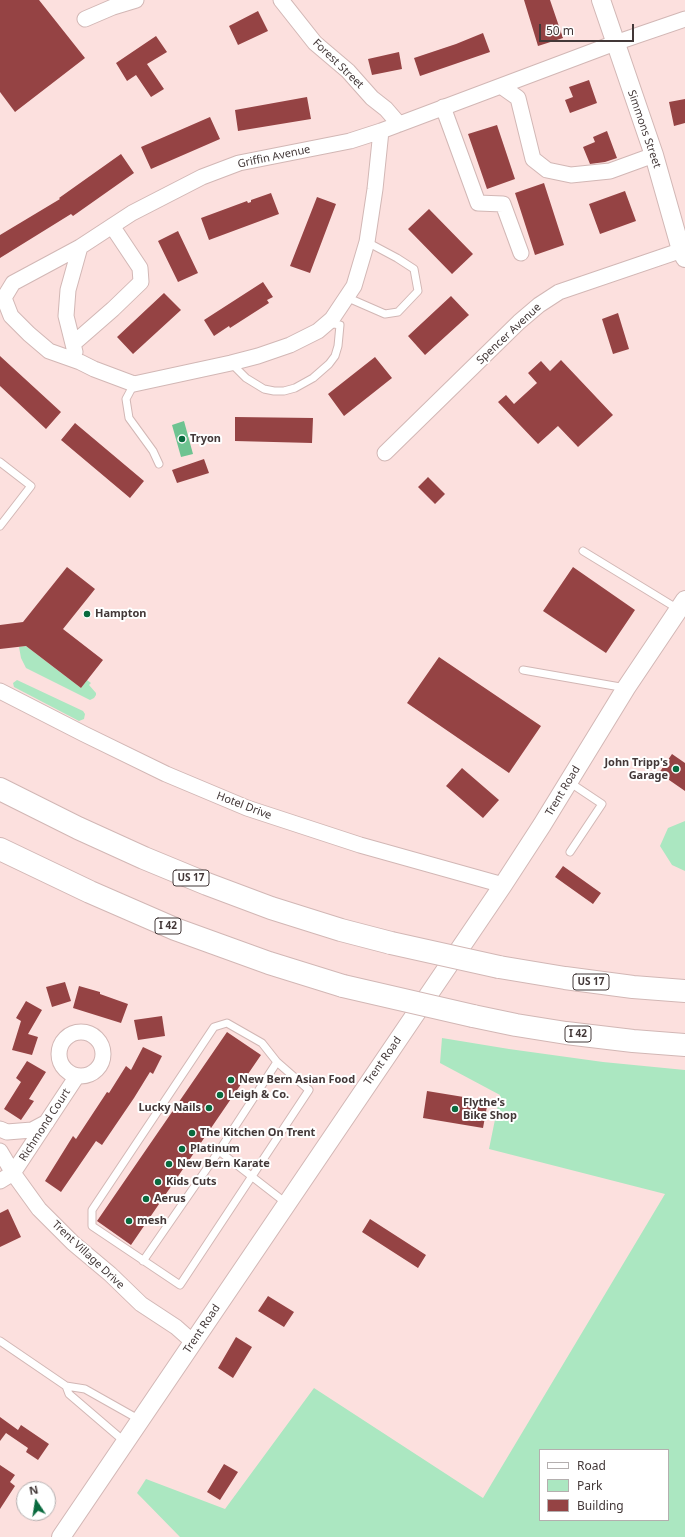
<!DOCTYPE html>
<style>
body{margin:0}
#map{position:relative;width:685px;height:1537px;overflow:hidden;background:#fce0de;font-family:"Noto Sans",sans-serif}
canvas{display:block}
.legend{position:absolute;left:539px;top:1449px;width:130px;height:72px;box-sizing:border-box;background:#fff;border:1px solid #b4afaf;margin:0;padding:5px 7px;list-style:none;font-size:12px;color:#433838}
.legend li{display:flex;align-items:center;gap:8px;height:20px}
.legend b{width:20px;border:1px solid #b4afaf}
.north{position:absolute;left:16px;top:1481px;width:40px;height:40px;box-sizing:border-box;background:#fff;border:1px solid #b4afaf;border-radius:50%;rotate:348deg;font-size:11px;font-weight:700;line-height:16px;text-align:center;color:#433838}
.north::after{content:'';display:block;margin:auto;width:14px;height:18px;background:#096a3e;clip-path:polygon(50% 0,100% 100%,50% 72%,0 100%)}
.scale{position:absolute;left:539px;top:24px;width:95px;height:18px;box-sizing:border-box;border:2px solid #433838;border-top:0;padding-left:5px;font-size:12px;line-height:14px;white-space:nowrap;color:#433838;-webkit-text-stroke:3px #fff;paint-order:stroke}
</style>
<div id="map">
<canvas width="685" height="1537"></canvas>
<ul class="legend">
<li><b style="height:5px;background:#fff"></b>Road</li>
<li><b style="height:11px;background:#abe7c1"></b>Park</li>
<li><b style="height:11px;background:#954344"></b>Building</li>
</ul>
<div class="north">N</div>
<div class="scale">50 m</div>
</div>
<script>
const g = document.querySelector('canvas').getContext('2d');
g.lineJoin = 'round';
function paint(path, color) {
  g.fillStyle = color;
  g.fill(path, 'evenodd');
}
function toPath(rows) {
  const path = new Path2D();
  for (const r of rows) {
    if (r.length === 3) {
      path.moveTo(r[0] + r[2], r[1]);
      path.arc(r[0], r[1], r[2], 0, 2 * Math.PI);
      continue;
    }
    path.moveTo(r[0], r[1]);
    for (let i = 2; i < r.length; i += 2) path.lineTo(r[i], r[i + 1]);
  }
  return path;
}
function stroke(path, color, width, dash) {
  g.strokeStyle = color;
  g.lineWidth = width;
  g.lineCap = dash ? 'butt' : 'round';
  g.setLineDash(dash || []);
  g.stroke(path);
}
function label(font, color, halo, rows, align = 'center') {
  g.font = font + ' "Noto Sans",sans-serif';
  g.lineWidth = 4;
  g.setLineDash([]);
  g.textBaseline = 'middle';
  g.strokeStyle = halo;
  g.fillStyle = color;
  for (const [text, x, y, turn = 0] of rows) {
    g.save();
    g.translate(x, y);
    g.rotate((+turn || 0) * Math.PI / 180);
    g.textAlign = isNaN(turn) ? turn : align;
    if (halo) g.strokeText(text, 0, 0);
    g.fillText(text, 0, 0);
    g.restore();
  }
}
paint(toPath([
 [26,646,81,688,87,680,91,683,89,685,96,693,96,695,94,698,90,700,26,668,21,658,19,647],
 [17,680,83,711,85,714,84,719,79,721,14,687,13,683],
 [685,821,685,871,672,865,660,846,668,828],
 [442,1038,509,1049,603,1062,685,1070,685,1537,180,1537,137,1493,146,1479,225,1509,314,1388,483,1498,665,1194,489,1149,500,1095,440,1063],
 [540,1450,668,1450,668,1520,540,1520]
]), '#abe7c1');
paint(toPath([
 [184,421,193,454,181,457,172,425]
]), '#6ec391');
paint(toPath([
 [0,0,39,0,85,58,15,112,0,92],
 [524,0,550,0,563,38,538,46],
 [258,11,268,31,238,45,229,26],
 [483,33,490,52,420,76,414,58,456,44],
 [156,36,167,52,147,64,164,89,151,97,136,75,127,81,116,63],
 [399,52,402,69,372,75,368,59],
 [589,80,597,103,570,113,565,100,573,97,569,87],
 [307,97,311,119,238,131,235,110],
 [685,99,685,123,674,126,669,102],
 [210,117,220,139,151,169,141,147],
 [497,125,515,179,487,189,468,134],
 [607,131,617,158,605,162,590,164,583,147,595,142,593,137],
 [121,154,134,173,73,216,71,214,0,258,0,235,60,199,59,198],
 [544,183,564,245,535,255,515,193],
 [625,191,636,221,600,234,589,204],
 [271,193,279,214,209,240,201,218,247,201,248,203,251,202,251,200],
 [317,197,336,204,310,273,290,266],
 [429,209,473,254,452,274,408,229],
 [178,231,198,273,178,282,158,241],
 [263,282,273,297,267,300,269,303,230,328,229,326,214,336,204,320],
 [164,293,181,310,133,354,117,337],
 [451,296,469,315,425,355,408,336],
 [618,313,629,349,613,354,602,319],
 [0,356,61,412,46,429,0,386],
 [375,357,392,378,344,416,328,394],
 [561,360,613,415,578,447,558,426,538,444,498,402,506,395,514,404,537,383,528,373,541,361,550,371],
 [235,417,313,418,312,443,235,441],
 [75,423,144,481,130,498,61,440],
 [204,459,209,473,177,483,172,470],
 [428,477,445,494,435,504,418,487],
 [67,567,95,589,63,629,103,660,81,688,26,646,0,649,0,625,23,622],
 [573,567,635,610,606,653,543,611],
 [439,657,541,726,509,773,407,703],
 [672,754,685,763,685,791,659,773],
 [462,768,499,800,483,818,446,786],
 [563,866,601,893,593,904,555,877],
 [65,982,71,1001,52,1007,46,987],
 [79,986,100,992,100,994,128,1004,121,1023,73,1008],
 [26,1001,42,1010,28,1034,38,1037,32,1055,12,1050,21,1021,16,1018],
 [162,1016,165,1036,138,1040,134,1020],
 [227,1032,261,1055,131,1245,97,1221],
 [143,1047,162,1056,153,1074,150,1072,134,1098,102,1145,96,1141,61,1192,45,1181,73,1136,76,1139,107,1092,109,1093,126,1066,131,1070],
 [27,1061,46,1072,29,1099,34,1101,21,1120,4,1109,21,1082,16,1078],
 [427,1091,488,1101,483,1128,423,1118],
 [8,1209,21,1237,0,1247,0,1213],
 [370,1219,426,1255,418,1268,362,1232],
 [268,1296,294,1312,284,1327,258,1311],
 [236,1337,252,1347,233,1378,218,1368],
 [0,1417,18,1430,21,1425,49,1444,38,1460,26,1452,28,1448,6,1433,0,1441],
 [224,1464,238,1472,220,1500,207,1492],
 [0,1465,15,1475,10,1482,15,1486,0,1509]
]), '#954344');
const service = toPath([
 [346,297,385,314,398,312,418,291,414,269,397,258,367,242],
 [231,363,246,378,264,389,274,391,284,391,295,388,313,378,329,364,335,356,338,346,340,325,328,323],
 [134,384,126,399,129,418,153,451,159,464],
 [0,462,31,486,0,526],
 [583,551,678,609],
 [523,670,626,688],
 [569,782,602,804,570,852],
 [219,1151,277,1062,262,1043,227,1023,214,1027,92,1210,92,1226,180,1285,309,1090,277,1062],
 [143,1261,219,1151,286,1203],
 [0,1341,66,1386,85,1389,140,1420],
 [66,1386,69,1394,125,1442]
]);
const minor = toPath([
 [281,0,315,43,348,71,372,98,386,109,399,124],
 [85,19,113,7,136,0],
 [501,86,518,98,533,159,547,170,571,175,610,171,654,155],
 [443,107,478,203,503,204,521,253],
 [381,131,375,189,367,242,354,286,332,319,318,331,290,345,258,356,231,363,134,384,94,369,80,362,49,351,29,334,11,316,4,298,13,283,80,247,132,213,202,177,239,163,350,141,381,131,615,43,685,19],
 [74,343,113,309,141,282,140,268,112,226],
 [75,352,66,316,68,290,80,247],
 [385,453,519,322,539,305,559,292,685,249],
 [0,691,84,734,166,774,247,808,360,845,503,885],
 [81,1054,22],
 [0,1129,7,1132,32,1130,47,1122],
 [0,1151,13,1173,39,1209,73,1243,110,1274,141,1304,176,1327,193,1342],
 [0,1181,13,1173,77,1076]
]);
const tertiary = toPath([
 [601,0,654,155,681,250,685,258],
 [61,1537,503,885,542,825,626,688,685,600]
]);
const motorway = toPath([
 [0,789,78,828,144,858,207,884,271,908,341,930,391,943],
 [0,849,90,892,175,929,269,963,343,986],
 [499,967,565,978,633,987,685,991],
 [473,1016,516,1025,566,1033,633,1041,685,1045]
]);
stroke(service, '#d2b7b5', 9);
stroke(minor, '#d2b7b5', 17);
stroke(tertiary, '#d2b7b5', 20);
stroke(motorway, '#d2b7b5', 24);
stroke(service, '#fff', 7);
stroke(minor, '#fff', 15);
stroke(tertiary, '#fff', 18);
stroke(motorway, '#fff', 22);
const motorwayBridge = toPath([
 [391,943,499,967],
 [343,986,473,1016]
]);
stroke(motorwayBridge, '#d2b7b5', 24, []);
stroke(motorwayBridge, '#fff', 22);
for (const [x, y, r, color] of [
 [182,439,4,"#096a3e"],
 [87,614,4,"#096a3e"],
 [676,769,4,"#096a3e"],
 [231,1080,4,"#096a3e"],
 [220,1095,4,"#096a3e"],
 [209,1108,4,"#096a3e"],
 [455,1109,4,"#096a3e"],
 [192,1133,4,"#096a3e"],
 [182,1149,4,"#096a3e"],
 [169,1164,4,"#096a3e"],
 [158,1182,4,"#096a3e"],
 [146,1199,4,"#096a3e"],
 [129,1221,4,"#096a3e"]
]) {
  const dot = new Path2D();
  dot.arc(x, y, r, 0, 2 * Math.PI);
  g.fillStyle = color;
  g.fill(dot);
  stroke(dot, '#fff', 1.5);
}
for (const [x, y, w] of [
 [191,878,36],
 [168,926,26],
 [591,982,36],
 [578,1034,26]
]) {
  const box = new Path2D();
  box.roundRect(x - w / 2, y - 8, w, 16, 3);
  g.fillStyle = '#fff';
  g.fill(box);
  stroke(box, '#433838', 1);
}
label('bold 10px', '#433838', null, [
 ["US 17",191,878],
 ["I 42",168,926],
 ["US 17",591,982],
 ["I 42",578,1034]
]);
label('11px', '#433838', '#fff', [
 ["Forest Street",338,64,44],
 ["Simmons Street",644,129,71],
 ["Griffin Avenue",274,157,-12],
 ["Spencer Avenue",509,334,-43],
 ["Trent Road",563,791,-59],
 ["Hotel Drive",244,806,21],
 ["Trent Road",383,1061,-55],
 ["Richmond Court",45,1125,-57],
 ["Trent Village Drive",88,1255,43],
 ["Trent Road",202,1329,-56]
]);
label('bold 11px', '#433838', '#fff', [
 ["Tryon",190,439],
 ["Hampton",95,614],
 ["John Tripp's",668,763,"right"],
 ["Garage",668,776,"right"],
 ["New Bern Asian Food",239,1080],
 ["Leigh & Co.",228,1095],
 ["Flythe's",463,1103],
 ["Bike Shop",463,1116],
 ["Lucky Nails",201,1108,"right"],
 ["The Kitchen On Trent",200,1133],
 ["Platinum",190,1149],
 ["New Bern Karate",177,1164],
 ["Kids Cuts",166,1182],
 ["Aerus",154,1199],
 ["mesh",137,1221]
], 'left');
</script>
